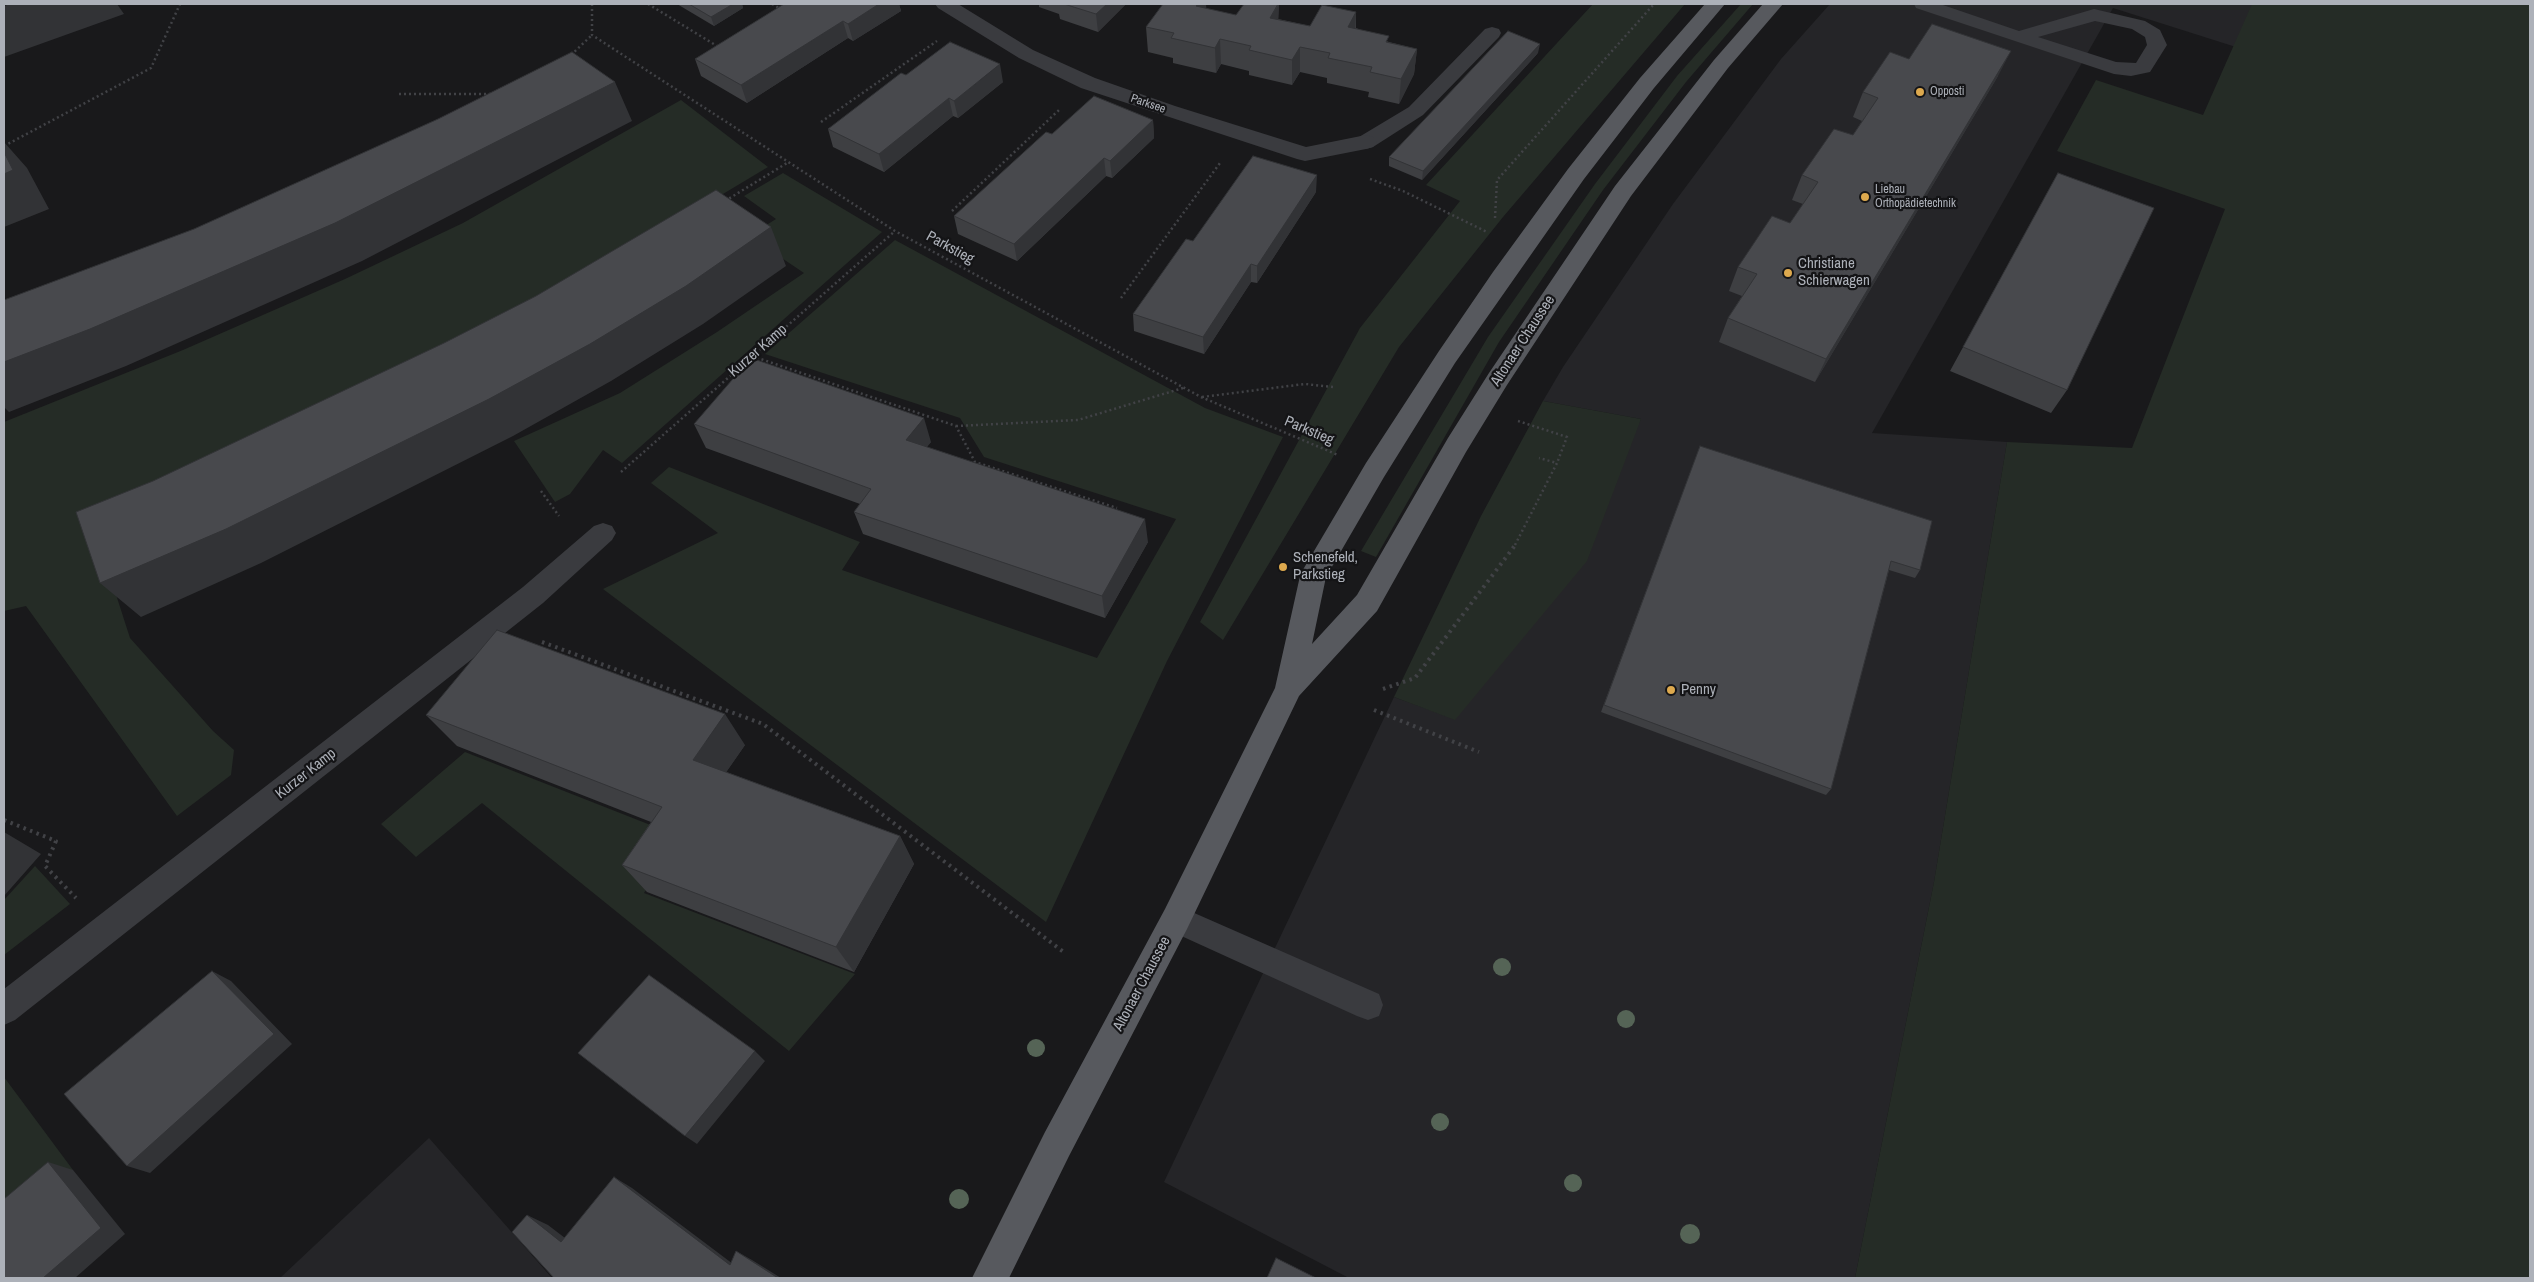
<!DOCTYPE html>
<meta charset="utf-8">
<style>
body{margin:0}
#map{position:relative;width:2534px;height:1282px;overflow:hidden;background:#19191b;font-family:"Archivo Narrow",sans-serif}
canvas{display:block}
.frame{position:absolute;inset:0;border:5px solid #adb1b9;pointer-events:none}
</style>
<div id="map">
<canvas width="2534" height="1282"></canvas>
<div class="frame"></div>
</div>
<script>
const g = document.querySelector('canvas').getContext('2d');
g.lineJoin = 'round';
function paint(path, color) {
  g.fillStyle = color;
  g.fill(path, 'evenodd');
}
function toPath(rows) {
  const path = new Path2D();
  for (const r of rows) {
    path.moveTo(r[0], r[1]);
    for (let i = 2; i < r.length; i += 2) path.lineTo(r[i], r[i + 1]);
  }
  return path;
}
function stroke(path, color, width, dash) {
  g.strokeStyle = color;
  g.lineWidth = width;
  g.lineCap = dash ? 'butt' : 'round';
  g.setLineDash(dash || []);
  g.stroke(path);
}
function label(font, color, halo, rows, align = 'center') {
  g.font = font + ' "Archivo Narrow",sans-serif';
  g.lineWidth = 4.5;
  g.setLineDash([]);
  g.textBaseline = 'middle';
  g.strokeStyle = halo;
  g.fillStyle = color;
  for (const [text, x, y, turn = 0] of rows) {
    g.save();
    g.translate(x, y);
    g.rotate((+turn || 0) * Math.PI / 180);
    g.textAlign = isNaN(turn) ? turn : align;
    if (halo) g.strokeText(text, 0, 0);
    g.fillText(text, 0, 0);
    g.restore();
  }
}
paint(toPath([
 [1830,4,2302,4,2280,61,2113,8,1872,433,2007,442,1934,882,1855,1278,1349,1278,1164,1182,1394,697,1455,719,1641,419,1543,401,1563,367,1673,204,1781,59],
 [429,1138,552,1278,280,1278]
]), '#252528');
paint(toPath([
 [1593,4,1685,4,1503,217,1399,347,1223,640,1200,622,1360,328,1460,201,1426,185],
 [1741,4,1753,4,1686,82,1603,190,1499,342,1376,557,1361,551,1488,337,1595,184,1677,76],
 [2252,4,2530,4,2530,1278,1855,1278,1934,882,2007,442,2132,448,2225,209,2057,151,2096,80,2203,115],
 [681,100,768,167,546,300,93,523,130,638,213,731,234,750,231,775,177,816,26,606,4,611,4,422,183,350,345,279,463,223],
 [783,173,882,232,622,463,603,450,570,494,555,502,514,441,620,393,717,332,804,273,749,236,776,219,744,196],
 [895,240,1205,408,1283,437,1167,661,1046,922,603,589,718,533,651,483,669,467,860,542,842,570,1097,658,1176,519,984,457,960,418,765,354],
 [1543,401,1641,419,1587,561,1455,720,1394,697,1481,516],
 [465,752,681,837,644,893,855,974,789,1051,482,803,416,857,381,824],
 [35,866,70,904,4,955,4,900],
 [4,1077,73,1170,4,1228]
]), '#252c26');
stroke(toPath([
 [592,4,592,35,895,231,1201,397,1338,455],
 [648,4,717,46],
 [772,4,779,8],
 [571,55,592,35],
 [399,94,490,94],
 [821,122,937,41],
 [4,146,151,68,180,4],
 [1370,179,1403,191,1487,232],
 [725,201,787,163],
 [952,211,1059,110],
 [1495,218,1497,180,1654,4],
 [1121,298,1220,163],
 [752,356,956,426,975,462,1117,508],
 [1202,397,1305,384,1333,387],
 [1518,421,1567,437,1557,463],
 [956,426,1078,420,1183,388],
 [621,472,895,231],
 [541,491,559,516],
 [1515,545,1557,463,1539,458]
]), '#414246', 2.5, [2, 3]);
stroke(toPath([
 [542,642,763,724,1065,953],
 [1383,689,1415,678,1516,544],
 [1374,710,1479,752],
 [4,820,56,841,45,866,76,898]
]), '#414246', 4, [2.5, 4.5]);
paint(toPath([
 [1914,4,1940,4,2019,31,2094,9,2145,21,2160,30,2167,45,2150,72,2131,76,2114,74,1916,8,1914,4],
 [2095,21,2132,29,2145,37,2147,45,2136,63,2116,62,2038,37,2095,21],
 [1492,27,1499,29,1501,33,1499,37,1423,115,1373,147,1366,149,1359,147,1356,142,1359,137,1409,107,1485,29,1492,27],
 [1176,905,1379,994,1383,1005,1379,1016,1368,1020,1357,1016,1166,929,1161,919,1166,909,1176,905]
]), '#3a3b3f');
paint(toPath([
 [935,4,958,4,1033,50,1095,78,1175,106,1306,147,1366,135,1373,137,1377,142,1373,147,1366,149,1305,161,1297,159,1081,88,1019,58,938,8,935,4],
 [603,523,612,526,616,533,612,540,543,603,15,1020,4,1025,4,989,523,587,594,526,603,523]
]), '#3a3b3f');
paint(toPath([
 [1705,4,1725,4,1654,88,1584,179,1455,363,1384,477,1326,577,1312,644,1357,595,1448,438,1489,373,1615,186,1714,60,1763,4,1783,4,1728,68,1631,196,1507,385,1466,452,1377,611,1299,696,1187,929,1069,1156,1009,1278,972,1278,1045,1132,1165,909,1275,688,1300,576,1304,568,1366,463,1439,351,1493,272,1568,169,1640,78,1705,4]
]), '#57595e');
g.fillStyle = '#556456';
for (const [x, y, r] of [
 [1502,967,9],
 [1626,1019,9],
 [1036,1048,9],
 [1440,1122,9],
 [1573,1183,9],
 [959,1199,10],
 [1690,1234,10]
]) {
  g.beginPath();
  g.arc(x, y, r, 0, 2 * Math.PI);
  g.fill();
}
paint(toPath([
 [677,4,742,4,743,8,714,26],
 [784,4,899,4,901,11,853,41,848,38,747,103,701,76,695,59],
 [1039,4,1126,4,1098,32,1060,19,1059,14,1039,7],
 [1279,4,1278,19,1310,26,1356,12,1356,28,1389,42,1417,49,1414,74,1399,104,1368,97,1369,92,1327,83,1327,78,1300,72,1292,85,1249,75,1249,71,1221,64,1216,73,1173,63,1173,58,1148,52,1146,27,1206,9,1236,15],
 [1538,53,1422,180,1389,166,1389,157],
 [1909,59,1998,76,1815,382,1719,342,1728,318,1742,296,1729,291,1738,267,1790,223,1803,204,1792,200,1802,175,1853,135,1862,121,1853,117,1863,92],
 [906,75,1003,82,958,118,953,116,884,172,833,147,828,129],
 [1153,120,1154,138,1112,178,1106,176,1017,261,958,234,954,216,1052,134],
 [2058,173,2067,390,2051,413,1950,371],
 [1316,192,1257,283,1251,282,1204,354,1134,331,1133,314,1193,241],
 [694,424,931,442,926,447,1148,542,1105,618,863,534,854,512,860,504,706,448],
 [1700,446,1920,570,1915,578,1889,570,1831,789,1826,795,1601,712],
 [426,715,745,745,726,772,900,836,914,864,854,972,647,892,622,865,651,822,457,746]
]), '#3e3f42');
paint(toPath([
 [10,4,117,4,124,14,4,57,4,6],
 [733,4,742,4,743,8,714,26,711,17],
 [879,4,899,4,901,11,853,41,848,24],
 [1107,4,1126,4,1098,32,1096,14],
 [1198,4,1206,4,1207,17,1196,6],
 [1279,4,1278,29,1270,18],
 [1356,12,1355,38,1348,27],
 [843,21,848,38,747,103,741,85],
 [1220,39,1221,64,1216,73,1215,48],
 [1540,44,1538,53,1422,180,1423,171],
 [1300,47,1300,72,1292,85,1292,60],
 [1417,49,1414,74,1399,104,1401,79],
 [2011,51,1998,76,1815,382,1826,359],
 [1000,64,1003,82,958,118,954,101],
 [615,82,632,121,362,261,126,366,9,412,4,407,4,362],
 [949,98,953,116,884,172,879,154],
 [1153,120,1154,138,1112,178,1110,161],
 [4,142,27,168,49,209,4,227],
 [1104,158,1106,176,1017,261,1014,244],
 [1317,175,1316,192,1257,283,1257,266],
 [771,227,786,266,703,324,611,381,513,436,261,563,141,617,100,583],
 [1251,264,1251,282,1204,354,1203,337],
 [924,418,931,442,914,464,906,440],
 [1145,519,1148,542,1105,618,1102,596],
 [725,714,745,745,714,790,693,760],
 [4,832,41,854,4,896],
 [900,836,914,864,854,972,836,947],
 [212,971,231,981,292,1044,150,1173,127,1166],
 [755,1051,765,1061,697,1144,685,1136],
 [48,1162,73,1170,125,1234,75,1278,43,1278],
 [614,1177,632,1188,745,1273,730,1265],
 [527,1215,548,1225,582,1251,561,1242],
 [736,1251,752,1260,781,1278,778,1278]
]), '#323336');
const building = toPath([
 [689,4,733,4,711,17,689,4],
 [784,4,879,4,848,24,843,21,741,85,695,59,784,4],
 [1064,4,1107,4,1096,14,1064,4],
 [1163,4,1198,4,1196,6,1236,15,1244,4,1278,4,1270,18,1310,26,1322,5,1356,12,1348,27,1389,36,1386,42,1417,49,1401,79,1370,72,1372,67,1328,58,1330,53,1300,47,1292,60,1249,50,1251,46,1220,39,1215,48,1171,38,1174,33,1146,27,1163,4],
 [1932,24,2011,51,1826,359,1728,318,1757,274,1738,267,1772,216,1790,223,1818,182,1802,175,1834,129,1853,135,1878,98,1863,92,1890,52,1909,59,1932,24],
 [1508,31,1540,44,1423,171,1389,157,1508,31],
 [950,42,1000,64,954,101,949,98,879,154,828,129,901,73,906,75,950,42],
 [572,52,615,82,335,223,90,329,4,362,4,300,194,229,438,119,572,52],
 [1094,96,1153,120,1110,161,1104,158,1014,244,954,216,1046,132,1052,134,1094,96],
 [4,152,13,170,4,174,4,152],
 [1253,156,1317,175,1257,266,1251,264,1203,337,1133,314,1186,239,1193,241,1253,156],
 [2058,173,2154,208,2067,390,1963,347,2058,173],
 [716,190,771,227,686,286,590,344,489,399,226,529,100,583,76,512,153,481,444,343,536,296,716,190],
 [751,358,924,418,906,440,1145,519,1102,596,854,512,871,489,694,424,751,358],
 [1700,446,1932,521,1920,570,1891,561,1831,789,1604,705,1700,446],
 [497,630,725,714,693,760,900,836,836,947,622,865,662,807,426,715,497,630],
 [212,971,274,1034,127,1166,64,1094,212,971],
 [649,975,755,1051,685,1136,578,1053,649,975],
 [48,1162,101,1228,43,1278,4,1278,4,1199,48,1162],
 [614,1177,730,1265,736,1251,778,1278,554,1278,512,1232,527,1215,561,1242,614,1177],
 [1276,1258,1316,1278,1267,1278,1276,1258]
]);
paint(building, '#48494d');
stroke(building, '#323336', 1);
for (const [x, y, r, color] of [
 [1920,92,5,"#dda94e"],
 [1865,197,5,"#dda94e"],
 [1788,273,5,"#dda94e"],
 [1283,567,5,"#dda94e"],
 [1671,690,5,"#dda94e"]
]) {
  const dot = new Path2D();
  dot.arc(x, y, r, 0, 2 * Math.PI);
  g.fillStyle = color;
  g.fill(dot);
  stroke(dot, '#141416', 2);
}
label('12px', '#adb1b9', '#141416', [
 ["Opposti",1930,92],
 ["Liebau",1875,190],
 ["Orthopädietechnik",1875,204]
], 'left');
label('12px', '#adb1b9', '#141416', [
 ["Parksee",1148,104,19]
]);
label('15px', '#adb1b9', '#141416', [
 ["Parkstieg",950,248,29],
 ["Altonaer Chaussee",1523,341,-57],
 ["Kurzer Kamp",758,351,-41],
 ["Parkstieg",1309,431,23],
 ["Kurzer Kamp",306,774,-38],
 ["Altonaer Chaussee",1142,984,-62]
]);
label('15px', '#adb1b9', '#141416', [
 ["Christiane",1798,264],
 ["Schierwagen",1798,281],
 ["Schenefeld,",1293,558],
 ["Parkstieg",1293,575],
 ["Penny",1681,690]
], 'left');
</script>
